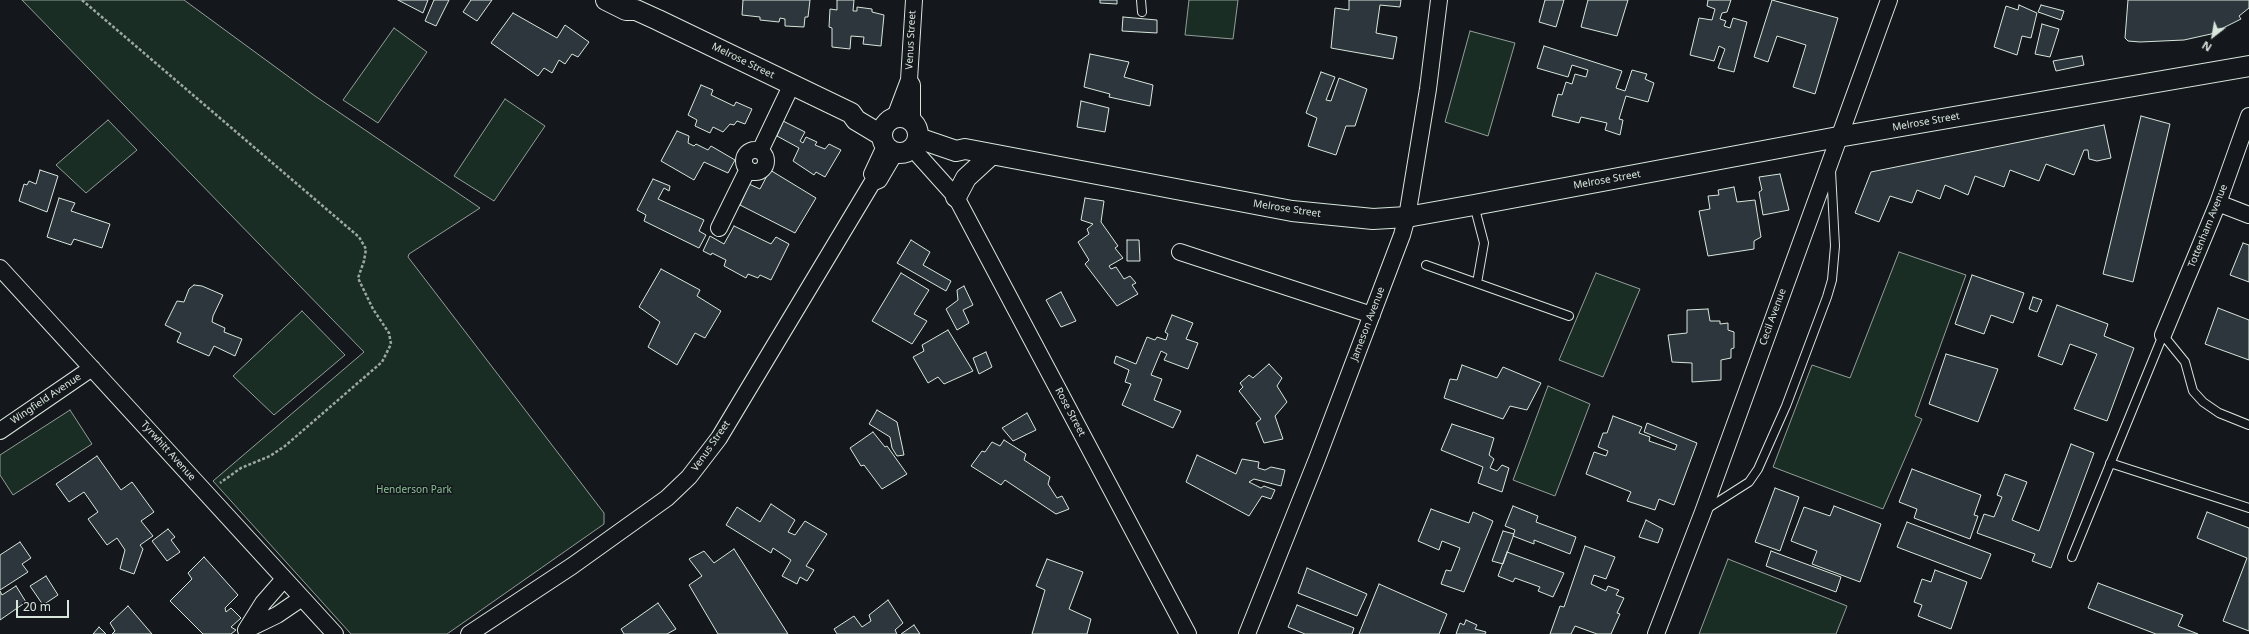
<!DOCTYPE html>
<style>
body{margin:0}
#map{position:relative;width:2249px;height:634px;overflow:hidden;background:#14181c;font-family:"Noto Sans",sans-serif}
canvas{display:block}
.north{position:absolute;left:2193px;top:16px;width:40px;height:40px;-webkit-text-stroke:3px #14181c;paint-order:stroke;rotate:211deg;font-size:11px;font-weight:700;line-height:16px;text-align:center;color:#d8e6dc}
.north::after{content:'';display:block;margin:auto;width:14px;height:18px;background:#d8e6dc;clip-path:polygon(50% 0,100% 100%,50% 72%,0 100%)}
.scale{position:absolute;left:16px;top:600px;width:53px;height:18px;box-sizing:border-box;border:2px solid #d8e6dc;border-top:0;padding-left:5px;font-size:12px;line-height:14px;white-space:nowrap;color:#d8e6dc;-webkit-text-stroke:3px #14181c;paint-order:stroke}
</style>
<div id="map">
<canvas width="2249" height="634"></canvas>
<div class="north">N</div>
<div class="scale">20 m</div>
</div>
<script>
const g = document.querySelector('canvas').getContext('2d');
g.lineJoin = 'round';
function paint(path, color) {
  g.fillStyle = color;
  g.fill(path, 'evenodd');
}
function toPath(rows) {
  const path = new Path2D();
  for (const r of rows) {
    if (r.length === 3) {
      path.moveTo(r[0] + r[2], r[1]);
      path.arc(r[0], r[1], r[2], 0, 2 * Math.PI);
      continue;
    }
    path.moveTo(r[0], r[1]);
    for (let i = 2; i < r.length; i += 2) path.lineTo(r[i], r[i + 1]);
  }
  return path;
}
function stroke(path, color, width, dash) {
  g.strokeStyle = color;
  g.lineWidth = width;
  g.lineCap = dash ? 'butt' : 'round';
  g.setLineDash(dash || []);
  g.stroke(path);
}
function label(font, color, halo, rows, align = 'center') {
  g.font = font + ' "Noto Sans",sans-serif';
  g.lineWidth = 3;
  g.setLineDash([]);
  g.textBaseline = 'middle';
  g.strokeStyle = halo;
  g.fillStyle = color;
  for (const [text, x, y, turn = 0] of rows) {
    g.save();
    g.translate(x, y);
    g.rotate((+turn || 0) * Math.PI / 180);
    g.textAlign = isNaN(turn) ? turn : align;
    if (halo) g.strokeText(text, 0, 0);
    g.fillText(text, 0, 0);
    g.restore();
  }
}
const green = toPath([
 [22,0,184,0,315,96,480,208,409,254,408,257,604,513,604,524,447,634,351,634,213,481,364,352,22,0],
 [1189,0,1238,0,1233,39,1185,35,1189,0],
 [394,28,427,52,378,123,343,100,394,28],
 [1470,31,1515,43,1488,136,1445,122,1470,31],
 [505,99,545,126,494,201,454,176,505,99],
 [108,120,137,150,86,193,56,165,108,120],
 [1899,252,1966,275,1915,416,1922,419,1883,509,1773,467,1812,365,1850,378,1899,252],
 [1596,273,1640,289,1603,377,1559,360,1596,273],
 [302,311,345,355,274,415,233,376,302,311],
 [1548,386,1590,404,1555,496,1513,480,1548,386],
 [70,410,92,444,13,495,0,475,0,455,70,410],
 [1728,559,1847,606,1836,634,1699,634,1728,559]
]);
paint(green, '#1a2d24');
stroke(green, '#939e99', 1);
const building = toPath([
 [398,0,428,0,423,13,398,0],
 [434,0,449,0,436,26,425,21,434,0],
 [471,0,492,0,477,21,463,12,471,0],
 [743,0,810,0,808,17,805,17,804,27,785,26,785,19,780,18,779,22,760,20,760,17,742,15,743,0],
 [837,0,854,0,853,11,857,11,857,7,872,9,872,12,884,15,881,46,863,44,864,37,851,36,850,49,832,47,832,28,829,27,830,9,837,10,837,0],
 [1100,0,1117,0,1117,4,1100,3,1100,0],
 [1349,0,1401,0,1400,7,1380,5,1376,33,1397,37,1393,59,1331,48,1335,8,1349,10,1349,0],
 [1545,0,1564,0,1556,27,1539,22,1545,0],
 [1588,0,1628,0,1617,36,1581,27,1588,0],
 [1708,0,1731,0,1727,12,1722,13,1720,19,1726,21,1724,26,1730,28,1733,18,1747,22,1734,72,1718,68,1725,49,1719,46,1714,61,1690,55,1699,18,1712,20,1715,9,1707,6,1708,0],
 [1772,0,1838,18,1815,94,1793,87,1806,45,1777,36,1768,62,1754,57,1772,0],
 [2128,0,2249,0,2249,8,2239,16,2241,19,2211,34,2184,40,2140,42,2128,41,2125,38,2128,0],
 [2019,5,2037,13,2031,38,2022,36,2017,55,1994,47,2006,6,2018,10,2019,5],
 [2041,5,2064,11,2061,20,2038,12,2041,5],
 [513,13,557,38,565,25,589,42,578,57,572,54,565,64,559,60,552,73,544,68,538,76,491,43,513,13],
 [1123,17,1157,20,1157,33,1122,31,1123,17],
 [2042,24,2059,29,2050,57,2035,54,2042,24],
 [1544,46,1622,71,1616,88,1625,91,1632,70,1647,74,1645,79,1654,83,1648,102,1626,96,1619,119,1623,120,1620,135,1605,130,1607,123,1581,117,1579,123,1552,116,1558,94,1562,95,1566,82,1572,84,1575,74,1586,77,1588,70,1572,65,1568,77,1537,68,1544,46],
 [1090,54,1129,62,1124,77,1153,85,1150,106,1109,97,1110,94,1084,87,1090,54],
 [2082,56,2084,65,2056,71,2053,61,2082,56],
 [1321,72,1335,77,1326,100,1331,101,1339,78,1367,89,1355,126,1346,126,1336,155,1308,146,1317,118,1306,113,1321,72],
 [701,85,713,90,711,95,734,106,736,102,752,109,745,124,737,121,734,125,730,124,723,132,713,127,710,133,695,126,697,120,688,115,701,85],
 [1081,101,1109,108,1105,132,1077,127,1081,101],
 [2141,116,2170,124,2133,282,2103,274,2141,116],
 [783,121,805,132,800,141,803,143,806,137,817,142,815,145,825,149,829,144,841,150,825,177,816,172,814,175,793,161,799,148,777,136,783,121],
 [2104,125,2111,158,2097,161,2089,159,2088,150,2084,150,2074,175,2046,164,2039,181,2010,170,2004,187,1975,176,1968,195,1945,185,1940,199,1917,190,1912,203,1890,196,1879,222,1855,213,1871,172,2104,125],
 [677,131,689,136,688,143,694,146,696,144,708,150,711,146,735,160,728,173,704,162,694,180,661,161,677,131],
 [40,170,58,176,47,212,19,201,24,184,27,185,29,181,36,184,40,170],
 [770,170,816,198,795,233,740,205,749,184,760,189,770,170],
 [1780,174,1789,210,1763,215,1759,192,1762,190,1759,177,1780,174],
 [653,179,670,186,669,191,664,188,658,199,704,220,699,231,706,235,699,248,644,221,646,215,637,210,653,179],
 [1734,187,1737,202,1755,200,1761,237,1754,241,1754,249,1708,256,1699,211,1710,209,1708,196,1719,195,1718,190,1734,187],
 [59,198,75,203,71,211,110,224,102,248,74,239,71,245,47,237,59,198],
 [1085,198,1104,201,1101,222,1118,246,1115,248,1123,258,1109,266,1111,269,1116,267,1124,279,1130,276,1136,283,1132,285,1138,294,1117,306,1085,264,1089,260,1078,242,1089,234,1087,229,1093,224,1081,220,1085,198],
 [734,226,771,244,776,237,789,244,771,280,760,275,758,278,748,274,746,278,724,266,726,260,712,253,711,255,703,251,710,236,724,244,734,226],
 [911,240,930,252,923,265,951,281,946,291,897,263,911,240],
 [1127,240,1139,240,1140,261,1127,261,1127,240],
 [2243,243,2249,245,2249,282,2230,275,2243,243],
 [661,269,700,290,697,296,721,311,705,338,695,333,677,365,648,347,660,322,639,307,661,269],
 [901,273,929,290,914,314,927,321,912,344,872,321,901,273],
 [1972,275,2024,293,2013,323,1991,315,1984,334,1955,324,1972,275],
 [194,285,202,286,223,295,213,316,212,322,225,328,224,332,242,339,235,356,214,346,209,356,177,342,181,333,165,325,177,301,184,302,189,289,194,285],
 [964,286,973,305,963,310,969,323,957,330,946,309,958,300,957,290,964,286],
 [1061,292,1076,321,1061,327,1046,300,1061,292],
 [2033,297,2042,300,2037,312,2029,309,2033,297],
 [2057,305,2108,324,2104,336,2134,348,2107,421,2074,409,2097,354,2070,344,2062,365,2038,356,2057,305],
 [2218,308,2249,320,2249,360,2205,344,2218,308],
 [1708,309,1710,321,1720,321,1720,324,1728,323,1728,330,1734,332,1734,348,1731,349,1731,358,1721,360,1721,380,1692,382,1692,363,1672,362,1668,335,1687,333,1687,310,1708,309],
 [1172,315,1193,323,1186,339,1198,343,1188,369,1164,360,1167,354,1161,351,1151,375,1162,379,1154,400,1181,411,1173,428,1122,405,1131,384,1125,382,1129,370,1114,363,1116,356,1136,364,1147,337,1155,340,1157,337,1166,340,1168,334,1165,332,1172,315],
 [948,330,973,371,944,384,938,377,928,383,913,357,924,351,922,345,948,330],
 [986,352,992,367,979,374,973,358,986,352],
 [1946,354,1998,369,1978,422,1929,404,1946,354],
 [1269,364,1282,378,1277,386,1287,402,1275,416,1283,439,1264,443,1256,423,1261,419,1239,391,1243,387,1240,383,1249,375,1253,378,1269,364],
 [1462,365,1497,378,1503,367,1541,383,1527,410,1510,406,1503,419,1444,398,1450,379,1457,380,1462,365],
 [877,410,897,422,904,455,897,456,892,448,890,437,869,424,877,410],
 [1027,413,1036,430,1013,441,1002,428,1027,413],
 [1613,416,1642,427,1639,433,1650,437,1649,441,1675,450,1677,445,1644,432,1647,423,1697,443,1674,505,1659,499,1655,510,1627,501,1631,492,1586,474,1594,452,1606,456,1608,451,1598,447,1603,433,1607,433,1613,416],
 [1452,424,1494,438,1489,455,1494,459,1490,468,1497,471,1502,465,1509,468,1502,492,1478,483,1483,467,1441,450,1452,424],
 [873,432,885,447,887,446,907,474,882,489,864,465,861,466,850,448,873,432],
 [1004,440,1026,454,1024,460,1050,477,1048,484,1057,498,1062,496,1069,509,1056,514,1005,480,1001,485,971,466,982,451,985,452,992,442,1000,446,1004,440],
 [2071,444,2094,453,2051,568,2032,561,2035,554,1977,533,1984,514,1994,517,2002,497,1997,495,2005,474,2027,482,2012,520,2039,531,2071,444],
 [1197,455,1236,474,1242,459,1259,462,1258,468,1265,470,1271,467,1285,470,1281,486,1254,479,1249,482,1261,488,1264,486,1275,490,1271,499,1262,496,1249,516,1186,482,1197,455],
 [97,456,121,490,132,482,154,512,141,521,153,536,140,545,143,549,134,574,120,569,125,550,117,538,107,545,88,519,98,512,84,492,69,502,56,484,97,456],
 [1912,469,1981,495,1974,515,1978,516,1970,539,1914,518,1917,509,1899,502,1912,469],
 [1775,488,1799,497,1780,551,1755,542,1775,488],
 [771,504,795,520,788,532,795,535,805,521,827,534,806,566,814,570,807,581,800,577,797,584,782,576,791,560,773,548,771,553,726,525,737,507,760,522,771,504],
 [1513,506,1538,516,1536,522,1576,537,1570,554,1534,540,1534,544,1513,536,1515,530,1505,526,1513,506],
 [1834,506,1881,524,1860,582,1812,564,1817,551,1791,541,1804,507,1830,516,1834,506],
 [1431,509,1469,523,1473,512,1493,521,1464,592,1441,584,1446,570,1451,571,1460,548,1442,541,1439,550,1418,541,1431,509],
 [2207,512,2249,528,2249,631,2223,621,2247,558,2197,538,2207,512],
 [1646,520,1663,529,1658,543,1639,537,1646,520],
 [1907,522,1991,554,1981,579,1897,547,1907,522],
 [168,529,175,537,171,540,180,552,167,561,152,541,168,529],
 [1503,531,1514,534,1503,564,1492,561,1503,531],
 [20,542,31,558,22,564,28,572,0,590,0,555,20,542],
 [1585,546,1615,557,1606,579,1594,575,1591,584,1606,591,1608,586,1619,590,1616,595,1624,598,1617,613,1620,614,1611,634,1597,634,1575,626,1571,634,1550,634,1560,606,1564,607,1585,546],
 [734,549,788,634,718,634,689,585,702,576,689,559,704,551,714,563,734,549],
 [1771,551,1841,577,1836,592,1766,566,1771,551],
 [1507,552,1564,573,1553,597,1538,591,1540,587,1515,578,1513,582,1498,576,1507,552],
 [204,557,238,595,225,608,226,612,231,608,241,618,231,627,236,630,231,634,203,634,170,601,192,579,188,573,204,557],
 [1047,559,1083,572,1069,609,1091,619,1087,634,1032,634,1045,590,1036,586,1047,559],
 [1307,568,1367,594,1357,616,1298,593,1307,568],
 [1935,570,1967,582,1951,629,1918,616,1922,605,1914,602,1922,579,1931,582,1935,570],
 [46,576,58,595,43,605,30,586,46,576],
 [2098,583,2183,615,2178,626,2198,634,2156,634,2088,608,2098,583],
 [1379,584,1447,614,1439,634,1359,634,1379,584],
 [16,586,26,602,0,620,0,591,2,595,16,586],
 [888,600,903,623,895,630,897,634,837,634,834,629,854,616,862,627,871,621,869,615,888,600],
 [658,603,676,629,667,634,624,634,621,629,658,603],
 [1297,605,1354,628,1352,634,1305,634,1288,627,1297,605],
 [128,606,152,634,112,634,115,631,110,623,128,606],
 [1466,620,1477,625,1475,629,1486,632,1485,634,1456,634,1460,623,1464,625,1466,620],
 [914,625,920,634,901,634,914,625],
 [99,627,106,634,93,634,99,627]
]);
paint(building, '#2c363c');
stroke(building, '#d8e6dc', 1);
const service = toPath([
 [1141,0,1142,12],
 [1474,205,1484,243,1477,283],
 [1426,265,1569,316],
 [2110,463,2249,508],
 [1705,510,1749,482,1758,469,1786,406,1827,297,1832,280,1835,246,1831,171],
 [2072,557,2163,335,2185,362,2193,391,2203,402,2219,413,2249,425]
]);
const minor = toPath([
 [909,80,912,85,912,121],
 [895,117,909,80,914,0],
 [912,148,956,197,1188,634],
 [755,161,11],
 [760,151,792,84],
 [872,174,885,146],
 [2218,203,2249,215],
 [719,228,748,169],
 [1180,252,1372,315],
 [0,268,335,634],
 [2163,335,2218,203,2249,116],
 [0,431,92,368],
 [284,579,263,603,246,630,277,615,302,598],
 [469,634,572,566,667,498,689,477,719,438,872,183,879,180,895,153],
 [1247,634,1317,459,1402,235,1407,217,1428,89,1439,0],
 [1656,634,1703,512,1889,0]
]);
const tertiary = toPath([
 [606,0,626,10,636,10,658,20,851,113,856,120,881,135],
 [900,135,18],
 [918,138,956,151,965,149,1292,211,1373,219,1407,217,1474,205,1838,137,2249,66],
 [956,197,966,178,991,155]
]);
stroke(service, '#d8e6dc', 10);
stroke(minor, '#d8e6dc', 18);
stroke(tertiary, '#d8e6dc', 22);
stroke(toPath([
 [82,0,359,237,366,249,364,261,358,278,373,309,389,333,391,344,382,362,285,446,270,456,241,468,220,483]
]), '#9da8a2', 2.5, [3, 2]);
stroke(service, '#14181c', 8);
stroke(minor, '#14181c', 16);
stroke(tertiary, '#14181c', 20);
label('10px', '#d8e6dc', '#14181c', [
 ["Venus Street",911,40,-87],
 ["Melrose Street",743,61,26],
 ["Melrose Street",1926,122,-10],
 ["Melrose Street",1607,180,-10],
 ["Melrose Street",1287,209,9],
 ["Tottenham Avenue",2208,226,-68],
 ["Cecil Avenue",1773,317,-70],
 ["Jameson Avenue",1368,324,-69],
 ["Wingfield Avenue",46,399,-34],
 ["Rose Street",1070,412,62],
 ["Venus Street",711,446,-55],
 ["Tyrwhitt Avenue",168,451,48]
]);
label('10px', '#8ac095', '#14181c', [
 ["Henderson Park",414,490]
]);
</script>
